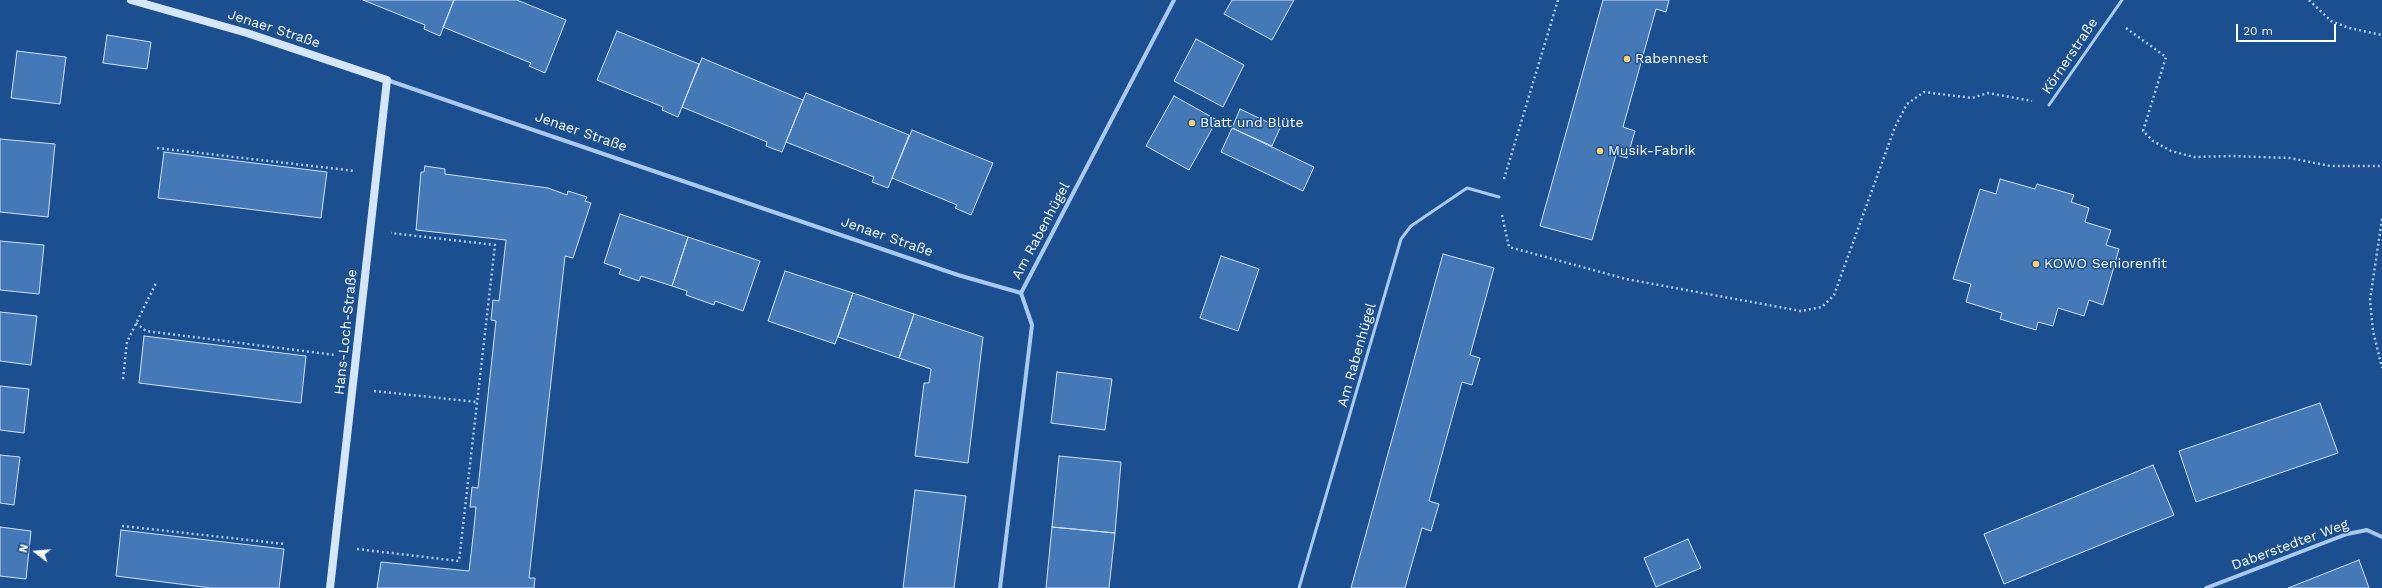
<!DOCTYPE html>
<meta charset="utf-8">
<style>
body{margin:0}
#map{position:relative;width:2382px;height:588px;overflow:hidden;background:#1b4f8f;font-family:"Work Sans",sans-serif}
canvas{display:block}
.north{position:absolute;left:16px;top:532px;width:40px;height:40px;-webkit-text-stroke:3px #1b4f8f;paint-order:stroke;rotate:286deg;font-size:11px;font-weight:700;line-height:16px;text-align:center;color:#fff}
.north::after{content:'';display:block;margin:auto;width:14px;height:18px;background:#fff;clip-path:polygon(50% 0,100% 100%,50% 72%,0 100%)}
.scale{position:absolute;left:2236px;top:24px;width:100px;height:18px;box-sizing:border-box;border:2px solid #fff;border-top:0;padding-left:5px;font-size:12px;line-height:14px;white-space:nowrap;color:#fff;-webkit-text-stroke:3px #1b4f8f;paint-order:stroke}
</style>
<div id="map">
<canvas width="2382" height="588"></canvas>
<div class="north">N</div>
<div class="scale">20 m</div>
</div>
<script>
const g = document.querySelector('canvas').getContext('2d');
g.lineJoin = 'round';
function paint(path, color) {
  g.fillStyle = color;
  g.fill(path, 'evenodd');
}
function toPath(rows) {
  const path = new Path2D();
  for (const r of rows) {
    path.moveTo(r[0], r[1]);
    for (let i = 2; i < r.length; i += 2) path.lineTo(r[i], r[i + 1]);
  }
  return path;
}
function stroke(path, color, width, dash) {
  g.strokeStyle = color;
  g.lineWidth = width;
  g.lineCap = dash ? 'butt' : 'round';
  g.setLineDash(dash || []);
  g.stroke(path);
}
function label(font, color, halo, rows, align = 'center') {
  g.font = font + ' "Work Sans",sans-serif';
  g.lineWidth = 3;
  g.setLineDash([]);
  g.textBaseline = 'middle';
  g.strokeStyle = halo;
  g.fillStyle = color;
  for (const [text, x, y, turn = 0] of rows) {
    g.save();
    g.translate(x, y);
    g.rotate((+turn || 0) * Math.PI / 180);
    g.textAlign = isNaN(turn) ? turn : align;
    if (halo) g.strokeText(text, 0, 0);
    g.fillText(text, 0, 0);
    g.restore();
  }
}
const building = toPath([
 [363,0,454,0,440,36,424,29,425,25,363,0],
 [454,0,517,0,566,20,545,73,529,66,531,63,443,27,454,0],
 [1232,0,1294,0,1272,40,1224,14,1232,0],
 [1603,0,1669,0,1666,12,1656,9,1623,127,1635,131,1627,158,1616,155,1592,240,1540,226,1603,0],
 [617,31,699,64,678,117,662,110,663,107,597,80,617,31],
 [107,35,151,42,147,69,103,63,107,35],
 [1196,39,1244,65,1223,107,1174,81,1196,39],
 [17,51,66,57,60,104,11,98,17,51],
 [702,58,803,100,782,152,766,146,767,142,682,107,702,58],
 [806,93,909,135,888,188,872,182,874,177,786,142,806,93],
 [1174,96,1217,120,1189,170,1146,146,1174,96],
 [1240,109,1280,128,1272,146,1232,128,1240,109],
 [1232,128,1314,167,1303,191,1221,152,1232,128],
 [912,130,993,163,971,215,955,208,957,205,892,178,912,130],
 [0,139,55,144,48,217,0,212,0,139],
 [164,152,327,172,321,218,158,198,164,152],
 [425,166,445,169,445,174,548,188,567,195,568,191,587,197,585,201,591,203,573,258,565,256,529,578,535,578,534,588,377,588,381,562,469,571,473,537,476,507,470,507,472,487,478,488,496,321,491,320,493,300,499,301,506,240,416,230,421,172,424,172,425,166],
 [2000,179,2035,189,2037,184,2074,195,2071,202,2089,208,2085,222,2111,230,2106,245,2119,249,2103,305,2089,300,2084,316,2058,308,2053,326,2038,322,2036,330,2000,319,2002,313,1966,302,1971,284,1953,279,1980,189,1996,194,2000,179],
 [620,214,688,237,672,286,641,276,639,281,619,274,621,269,604,263,620,214],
 [688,237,760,261,743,311,715,301,714,305,686,295,687,291,672,286,688,237],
 [0,241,44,245,39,294,0,290,0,241],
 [1443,254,1494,268,1470,355,1480,358,1472,385,1462,382,1429,501,1439,504,1431,531,1422,528,1405,588,1351,588,1443,254],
 [1221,256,1259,269,1238,331,1200,318,1221,256],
 [785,271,853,293,835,344,768,321,785,271],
 [853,293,914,314,899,358,838,337,853,293],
 [0,312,37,316,31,365,0,361,0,312],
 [914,314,983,337,968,463,915,456,924,383,929,383,931,369,899,358,914,314],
 [144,336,306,356,301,403,139,383,144,336],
 [1057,372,1112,379,1105,430,1051,423,1057,372],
 [0,386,29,389,24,433,0,430,0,386],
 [2320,403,2338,453,2196,502,2179,451,2320,403],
 [0,455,20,457,14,505,0,503,0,455],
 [1059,456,1121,462,1115,533,1052,527,1059,456],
 [2153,465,2174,515,2004,584,1984,534,2153,465],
 [915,490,966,496,954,588,903,588,915,490],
 [0,527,31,531,26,579,0,576,0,527],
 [1052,527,1115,533,1109,588,1046,588,1052,527],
 [121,530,284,549,279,588,211,588,116,576,121,530],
 [1688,539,1701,568,1656,587,1644,558,1688,539],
 [2359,560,2369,588,2288,588,2359,560]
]);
paint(building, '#4478b7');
stroke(building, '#cfe3fa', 1);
stroke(toPath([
 [2309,0,2331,21,2349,28,2382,35],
 [2126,28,2166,57,2143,131,2153,141,2171,151,2194,157,2232,156,2290,158,2330,166,2382,166],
 [157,148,355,171],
 [1504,179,1558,0],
 [1502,215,1509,247,1626,279,1801,311,1822,307,1834,295,1895,127,1907,104,1924,92,1972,98,1988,93,2032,101],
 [2382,219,2370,300,2373,331,2382,368],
 [136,323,146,331,335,355],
 [123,379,127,342,157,281],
 [374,391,477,402],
 [122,526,285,544],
 [357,549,459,561,495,245,391,233]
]), '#a9c9ee', 2.5, [2, 3]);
stroke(toPath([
 [2049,105,2122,0],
 [1299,588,1401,239,1411,226,1467,188,1499,197]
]), '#a9c9ee', 3);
stroke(toPath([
 [387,80,958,275,1021,293],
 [1000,588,1032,325,1021,293,1174,0],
 [2206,588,2347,534,2367,530,2382,537]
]), '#a9c9ee', 4);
stroke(toPath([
 [131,0,247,33,387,80,330,588]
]), '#d6e6fa', 8);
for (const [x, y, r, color] of [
 [1627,59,4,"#ffd166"],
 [1192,123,4,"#ffd166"],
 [1600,151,4,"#ffd166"],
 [2036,264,4,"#ffd166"]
]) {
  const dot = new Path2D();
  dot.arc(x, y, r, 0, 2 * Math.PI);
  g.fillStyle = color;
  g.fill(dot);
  stroke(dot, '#1b4f8f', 1.5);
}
label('14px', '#fff', '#1b4f8f', [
 ["Jenaer Straße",274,29,18],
 ["Körnerstraße",2070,56,-56],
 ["Jenaer Straße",581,132,19],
 ["Am Rabenhügel",1041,231,-62],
 ["Jenaer Straße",887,237,19],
 ["Hans-Loch-Straße",346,332,-84],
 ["Am Rabenhügel",1357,355,-74],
 ["Daberstedter Weg",2290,545,-20]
]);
label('14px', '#fff', '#1b4f8f', [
 ["Rabennest",1635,59],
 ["Blatt und Blüte",1200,123],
 ["Musik-Fabrik",1608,151],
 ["KOWO Seniorenfit",2044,264]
], 'left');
</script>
